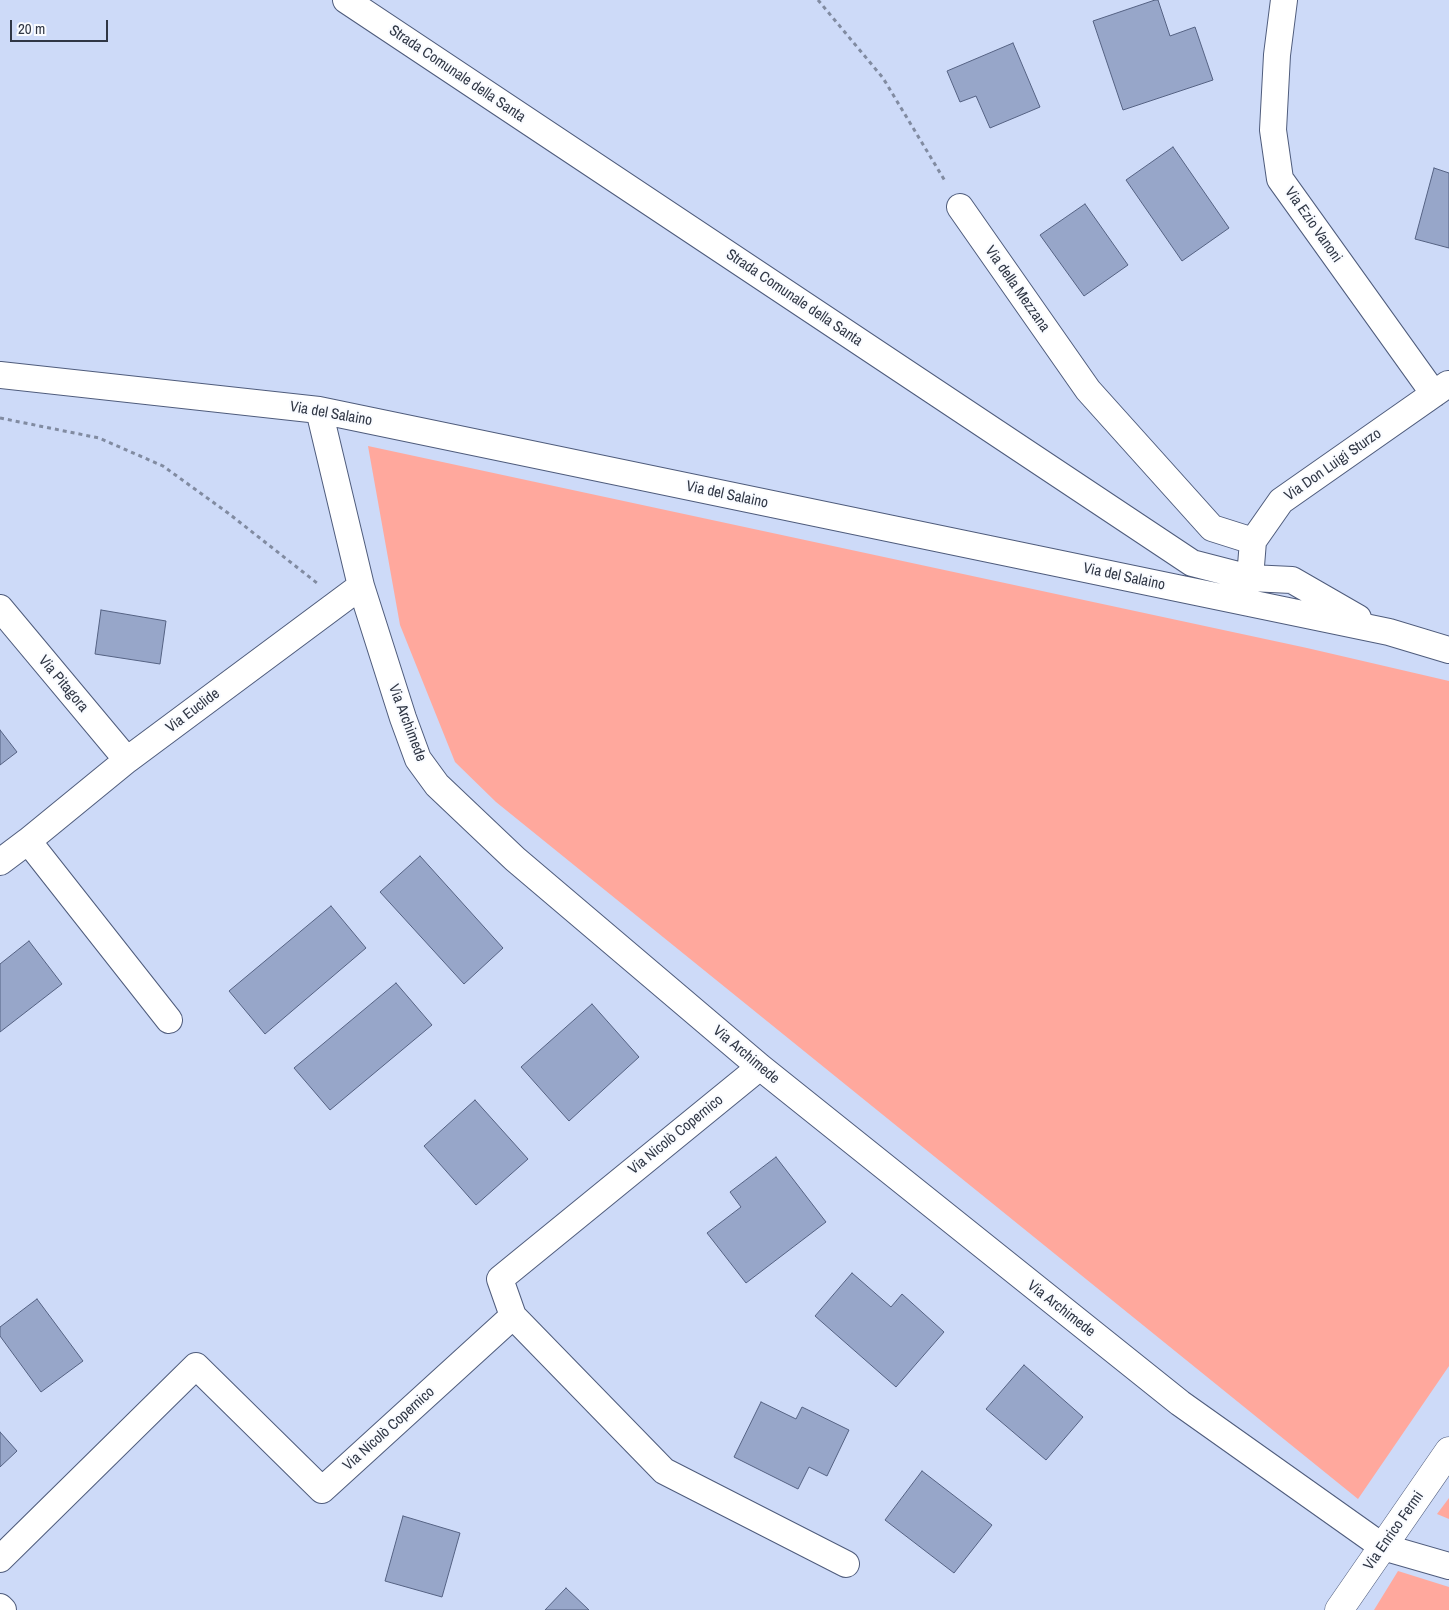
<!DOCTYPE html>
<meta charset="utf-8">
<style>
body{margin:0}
#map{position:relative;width:1449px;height:1610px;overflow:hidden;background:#cddaf8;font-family:"Archivo Narrow",sans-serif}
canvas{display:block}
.scale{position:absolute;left:10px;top:20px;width:98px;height:22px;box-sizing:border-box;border:2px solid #303745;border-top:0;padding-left:6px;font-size:15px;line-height:18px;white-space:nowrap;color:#303745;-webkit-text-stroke:4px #f9fbff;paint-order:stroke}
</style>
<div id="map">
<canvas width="1449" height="1610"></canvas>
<div class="scale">20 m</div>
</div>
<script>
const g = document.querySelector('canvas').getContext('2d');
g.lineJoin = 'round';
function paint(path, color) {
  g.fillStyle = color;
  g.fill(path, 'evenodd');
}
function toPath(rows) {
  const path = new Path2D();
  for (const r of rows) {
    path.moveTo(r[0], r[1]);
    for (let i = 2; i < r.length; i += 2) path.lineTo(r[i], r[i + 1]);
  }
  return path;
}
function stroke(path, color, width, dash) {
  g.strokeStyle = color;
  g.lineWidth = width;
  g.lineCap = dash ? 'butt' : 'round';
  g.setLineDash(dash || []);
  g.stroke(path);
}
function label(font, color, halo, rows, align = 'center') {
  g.font = font + ' "Archivo Narrow",sans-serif';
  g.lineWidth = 4;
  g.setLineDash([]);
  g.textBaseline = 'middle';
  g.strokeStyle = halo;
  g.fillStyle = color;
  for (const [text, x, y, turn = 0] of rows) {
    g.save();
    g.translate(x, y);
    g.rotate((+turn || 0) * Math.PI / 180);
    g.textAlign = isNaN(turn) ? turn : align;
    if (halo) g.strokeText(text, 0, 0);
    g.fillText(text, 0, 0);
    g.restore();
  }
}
paint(toPath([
 [368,446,1307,648,1449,681,1449,1366,1358,1499,496,802,455,762,400,625],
 [1449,1498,1449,1519,1437,1514],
 [1398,1571,1449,1587,1449,1610,1374,1610]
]), '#ffa89d');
const building = toPath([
 [1155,0,1158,0,1170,36,1195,27,1213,80,1123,110,1093,21,1155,0],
 [1013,43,1040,107,990,128,976,96,960,102,947,71,1013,43],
 [1173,147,1229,228,1182,261,1126,180,1173,147],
 [1434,168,1449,173,1449,248,1415,239,1434,168],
 [1085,204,1128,265,1084,296,1040,235,1085,204],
 [101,610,166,621,160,664,95,654,101,610],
 [0,730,17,752,0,765,0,730],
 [420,856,503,948,464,984,380,892,420,856],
 [331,906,366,948,265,1034,229,991,331,906],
 [29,941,62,984,0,1032,0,964,29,941],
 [396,983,432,1025,330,1110,294,1068,396,983],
 [592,1004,639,1057,569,1121,521,1067,592,1004],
 [475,1100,528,1159,476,1205,424,1146,475,1100],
 [776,1157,826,1222,746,1283,707,1233,741,1207,730,1192,776,1157],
 [852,1273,891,1307,902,1294,944,1332,896,1387,815,1316,852,1273],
 [37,1299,83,1361,41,1392,0,1336,0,1327,37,1299],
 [1024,1365,1083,1417,1046,1460,986,1409,1024,1365],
 [761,1402,796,1419,802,1407,849,1430,827,1476,809,1467,798,1489,734,1457,761,1402],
 [0,1432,17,1451,0,1467,0,1432],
 [922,1471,992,1525,954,1573,885,1520,922,1471],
 [403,1516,460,1533,442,1597,385,1581,403,1516],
 [566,1588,589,1610,545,1610,566,1588]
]);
paint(building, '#97a6c9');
stroke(building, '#556283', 1);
const minor = toPath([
 [346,0,1192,563,1250,578],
 [1284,0,1277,55,1273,130,1280,179,1434,394],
 [960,207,1088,390,1212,528,1253,541],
 [0,375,319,410,1389,632,1449,650],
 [319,410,361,586,403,718,418,759,437,785,515,859,760,1067,1180,1403,1383,1547,1449,1566],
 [0,608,127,760],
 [1358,618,1292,580,1250,578,1253,541,1281,501,1448,384],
 [28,841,169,1020],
 [0,862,28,841,127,760,361,586],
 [513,1316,664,1471,846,1564],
 [0,1559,196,1366,322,1490,513,1316,500,1279,760,1067],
 [0,1607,3,1610]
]);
const tertiary = toPath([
 [1339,1610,1449,1451]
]);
stroke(minor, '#4f5c7c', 28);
stroke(tertiary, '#4f5c7c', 29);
stroke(toPath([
 [818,0,883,78,945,181],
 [0,418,99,438,163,466,228,513,317,583]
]), '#818ba1', 3, [4, 4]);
stroke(minor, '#fff', 26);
stroke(tertiary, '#fff', 28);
label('15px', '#303745', '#f9fbff', [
 ["Strada Comunale della Santa",457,74,34],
 ["Via Ezio Vanoni",1313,225,55],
 ["Via della Mezzana",1017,289,55],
 ["Strada Comunale della Santa",794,298,34],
 ["Via del Salaino",331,414,10],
 ["Via Don Luigi Sturzo",1333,465,-35],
 ["Via del Salaino",727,495,12],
 ["Via del Salaino",1124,577,12],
 ["Via Pitagora",63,684,50],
 ["Via Euclide",193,711,-37],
 ["Via Archimede",407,723,69],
 ["Via Archimede",746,1055,40],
 ["Via Nicolò Copernico",676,1135,-39],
 ["Via Archimede",1061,1309,38],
 ["Via Nicolò Copernico",389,1429,-42],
 ["Via Enrico Fermi",1394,1531,-55]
]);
</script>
